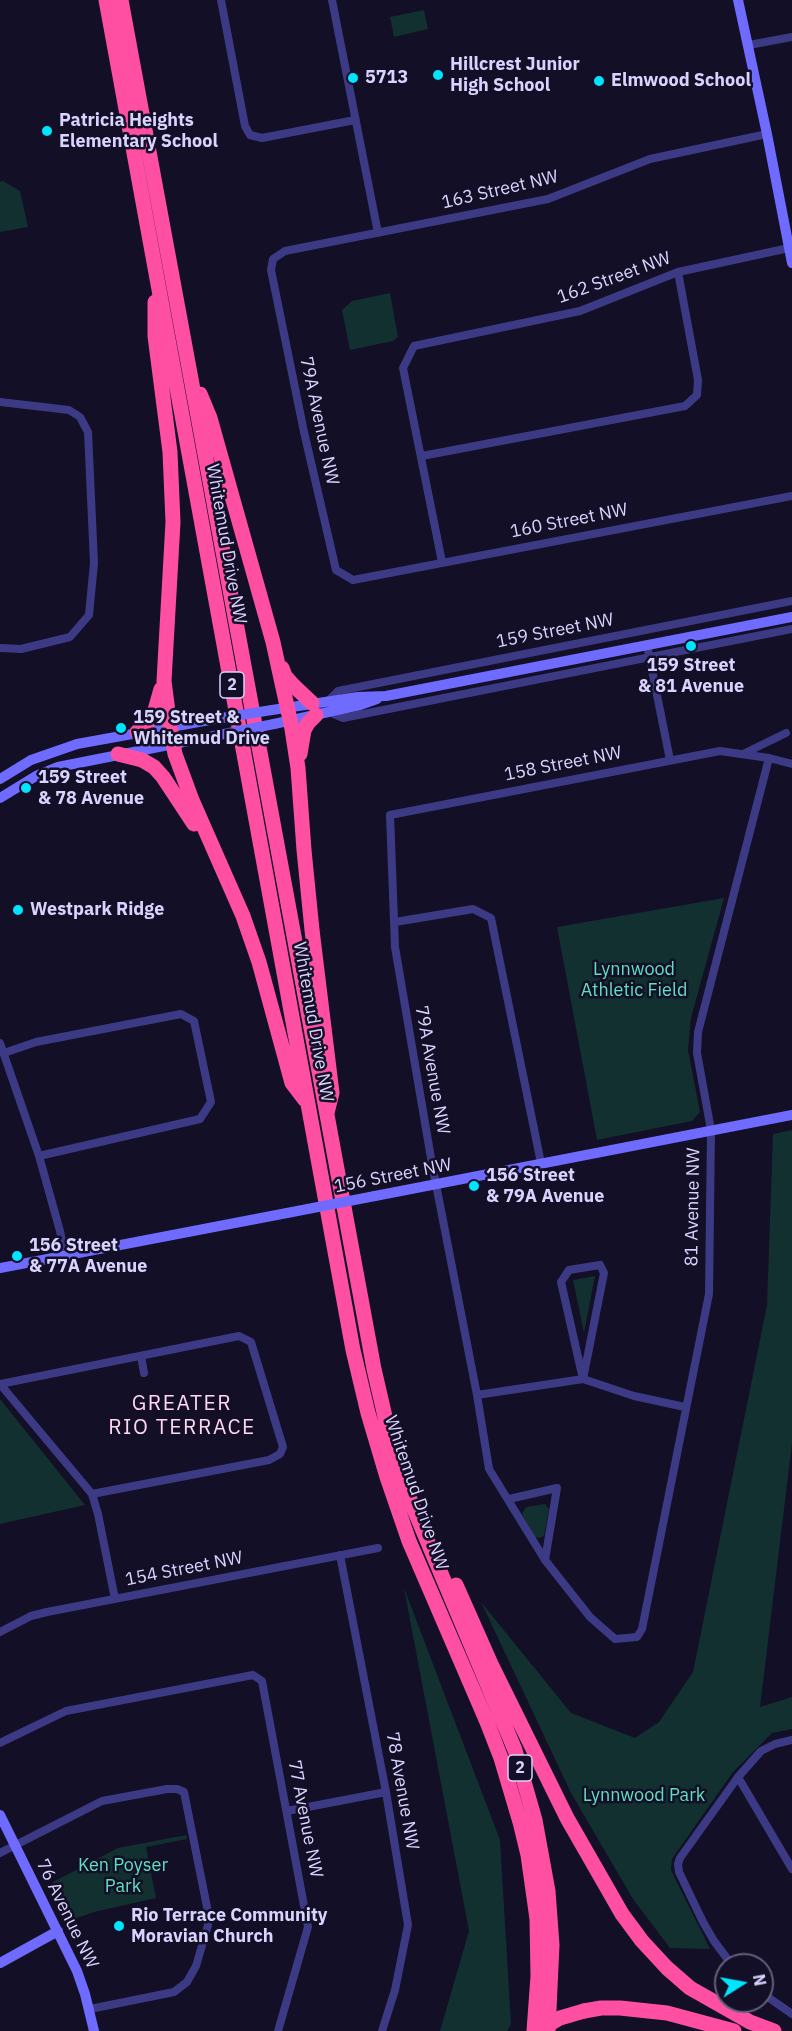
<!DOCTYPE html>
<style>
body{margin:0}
#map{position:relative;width:792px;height:2031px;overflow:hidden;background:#130f26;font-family:"IBM Plex Sans",sans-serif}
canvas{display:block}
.north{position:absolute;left:714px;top:1953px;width:60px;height:60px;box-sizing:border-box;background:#130f26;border:2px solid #625e7d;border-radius:50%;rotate:79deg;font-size:16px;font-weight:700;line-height:24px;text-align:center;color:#d9d4ff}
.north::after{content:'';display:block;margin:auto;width:21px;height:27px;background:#00e5ff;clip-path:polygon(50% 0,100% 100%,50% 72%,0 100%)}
</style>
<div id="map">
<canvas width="792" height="2031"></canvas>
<div class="north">N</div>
</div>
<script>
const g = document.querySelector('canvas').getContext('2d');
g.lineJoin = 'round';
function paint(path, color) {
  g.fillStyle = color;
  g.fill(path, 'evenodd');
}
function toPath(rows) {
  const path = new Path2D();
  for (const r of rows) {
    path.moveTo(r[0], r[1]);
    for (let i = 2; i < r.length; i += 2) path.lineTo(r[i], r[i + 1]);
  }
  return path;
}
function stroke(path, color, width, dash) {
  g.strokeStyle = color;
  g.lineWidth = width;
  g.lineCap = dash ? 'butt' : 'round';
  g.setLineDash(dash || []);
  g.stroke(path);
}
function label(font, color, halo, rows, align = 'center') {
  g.font = font + ' "IBM Plex Sans",sans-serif';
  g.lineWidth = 5;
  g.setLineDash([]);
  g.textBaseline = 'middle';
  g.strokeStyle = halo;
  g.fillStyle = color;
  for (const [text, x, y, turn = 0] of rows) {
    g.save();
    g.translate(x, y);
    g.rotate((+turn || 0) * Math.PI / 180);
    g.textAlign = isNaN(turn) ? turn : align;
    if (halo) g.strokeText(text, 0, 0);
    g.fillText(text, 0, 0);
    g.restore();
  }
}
paint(toPath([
 [424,10,428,29,394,37,390,17],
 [3,181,20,191,28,227,0,232,0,182],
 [390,293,398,337,393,341,350,350,342,310,352,301],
 [724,898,691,1018,688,1050,700,1112,692,1121,597,1140,557,927],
 [792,1130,792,1443,760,1707,792,1697,792,1729,772,1733,733,1772,672,1859,671,1870,710,1949,670,1948,633,1899,571,1793,481,1602,571,1713,635,1738,659,1722,693,1672,767,1305,773,1134],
 [595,1276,584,1333,573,1280],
 [0,1399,85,1505,0,1524],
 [545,1504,549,1509,544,1536,539,1538,534,1537,522,1514,526,1507],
 [404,1588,500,1840,511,2024,507,2031,440,2031,469,1931],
 [186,1835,187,1839,146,1847,156,1898,94,1912,71,1920,53,1882,118,1848]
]), '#12302f');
stroke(toPath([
 [221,0,245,126,250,135,262,138,355,120],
 [332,0,378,233],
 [749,45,792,37],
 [767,134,650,159,548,199,285,251,273,259,271,270,304,432,336,570,353,580,792,496],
 [0,402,69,410,80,417,88,432,94,563,89,615,70,637,21,649,0,648],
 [422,456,685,406,697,395,698,380,678,272],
 [442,562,403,368,414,346,580,311,678,272,789,248],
 [647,645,670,760],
 [327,702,338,691,792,601],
 [329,712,343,718,792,629],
 [743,754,786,733],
 [769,758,698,1032,697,1053,711,1130,709,1294,642,1629,637,1637,615,1639,590,1617,545,1560,489,1469,477,1395,432,1164,395,947,390,815,720,751,769,758,792,764],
 [395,922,473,909,491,918,541,1163],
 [0,1043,39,1156,60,1231,65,1256],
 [4,1053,36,1042,181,1014,194,1021,211,1102,200,1119,39,1156],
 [600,1265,604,1273,583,1379,561,1282,569,1270,600,1265],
 [141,1356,144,1373],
 [0,1384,239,1336,251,1342,283,1447,280,1454,269,1460,92,1494],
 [0,1384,92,1494,98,1514,115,1599],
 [477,1395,583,1379,634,1396,685,1407],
 [509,1499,557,1488,545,1560],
 [340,1555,386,1792,408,1925,395,1990,382,2031],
 [0,1632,31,1616,47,1612,378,1548],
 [0,1743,66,1711,253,1675,262,1681,308,1927,278,2031],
 [738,1777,792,1869],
 [287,1811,386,1792],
 [0,1853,102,1801,167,1789,177,1789,184,1792,208,1912,208,1925,196,1966,187,1982,174,1992,90,2009],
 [732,1965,714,1941,703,1922,679,1872,678,1864,680,1858,738,1777,761,1751,775,1744,792,1740],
 [762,1993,792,2014]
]), '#3d3a85', 8);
stroke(toPath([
 [738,0,767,134,792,263],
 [272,710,358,697,386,696,792,617],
 [274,724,360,705,377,699],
 [0,779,31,760,77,744,215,719],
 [0,798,36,776,58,767,229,733],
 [375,1196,792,1115],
 [0,1268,287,1213],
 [0,1815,77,1971,85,1994,94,2031],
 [0,1963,58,1931]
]), '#6f6bff', 10);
stroke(toPath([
 [106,0,353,1350,368,1413,387,1477,409,1541,487,1722,501,1758,520,1822,528,1855,537,1919,538,1976,534,2031],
 [121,0,374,1369,392,1447,406,1490,515,1750,535,1820,548,1891,552,1945,548,2031],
 [155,302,155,336,170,452,173,522,164,681,170,727,175,754,192,800,243,916,259,962,292,1083,305,1100],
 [200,394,210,418,273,642,292,729,298,768,304,850,312,930,332,1093,327,1113],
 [282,668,285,676,294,686,312,703],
 [137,732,153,717,161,689],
 [118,754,142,760,154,767,163,777,194,824],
 [300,754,304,730,308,723,316,715],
 [456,1585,491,1664,567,1818,622,1914,642,1941,667,1968,690,1988,750,2022,774,2031],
 [584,2011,601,2008,620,2008,667,2013,734,2031]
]), '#ff4fa3', 15);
stroke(toPath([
 [215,719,272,710],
 [229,733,274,724],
 [287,1213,375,1196]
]), '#6f6bff', 10);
stroke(toPath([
 [537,2031,560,2018,584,2011]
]), '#ff4fa3', 15);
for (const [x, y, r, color] of [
 [438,75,6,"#00e5ff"],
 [353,78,6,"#00e5ff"],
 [599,81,6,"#00e5ff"],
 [47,131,6,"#00e5ff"],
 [691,646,6,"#00e5ff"],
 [121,728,6,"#00e5ff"],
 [26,788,6,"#00e5ff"],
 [18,910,6,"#00e5ff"],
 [474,1186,6,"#00e5ff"],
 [17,1256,6,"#00e5ff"],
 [119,1926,6,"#00e5ff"]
]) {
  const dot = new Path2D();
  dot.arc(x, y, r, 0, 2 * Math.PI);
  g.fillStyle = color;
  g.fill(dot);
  stroke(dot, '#130f26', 2);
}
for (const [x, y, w] of [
 [232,685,24],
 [520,1768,24]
]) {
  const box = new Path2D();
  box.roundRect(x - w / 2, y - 13, w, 26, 4.5);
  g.fillStyle = '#130f26';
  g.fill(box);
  stroke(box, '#d9d4ff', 1.5);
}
label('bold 16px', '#d9d4ff', null, [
 ["2",232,685],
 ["2",520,1768]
]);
label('bold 18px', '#d9d4ff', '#130f26', [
 ["Hillcrest Junior",450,65],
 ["High School",450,86],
 ["5713",365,78],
 ["Elmwood School",611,81],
 ["Patricia Heights",59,121],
 ["Elementary School",59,142],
 ["159 Street",691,666,"center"],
 ["& 81 Avenue",691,687,"center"],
 ["159 Street &",133,718],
 ["Whitemud Drive",133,739],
 ["159 Street",38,778],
 ["& 78 Avenue",38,799],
 ["Westpark Ridge",30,910],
 ["156 Street",486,1176],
 ["& 79A Avenue",486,1197],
 ["156 Street",29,1246],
 ["& 77A Avenue",29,1267],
 ["Rio Terrace Community",131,1916],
 ["Moravian Church",131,1937]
], 'left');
label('18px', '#d9d4ff', '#130f26', [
 ["163 Street NW",500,190,-13],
 ["162 Street NW",614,278,-20],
 ["79A Avenue NW",319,421,78],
 ["160 Street NW",569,521,-11],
 ["Whitemud Drive NW",226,544,80],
 ["159 Street NW",555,631,-11],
 ["158 Street NW",563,764,-11],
 ["Whitemud Drive NW",313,1022,80],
 ["79A Avenue NW",432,1070,80],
 ["156 Street NW",393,1176,-11],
 ["81 Avenue NW",693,1207,-89],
 ["Whitemud Drive NW",416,1493,71],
 ["154 Street NW",184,1569,-11],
 ["78 Avenue NW",402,1791,80],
 ["77 Avenue NW",305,1819,79],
 ["76 Avenue NW",67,1914,64]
]);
label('18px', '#5fe0c0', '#130f26', [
 ["Lynnwood",634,970],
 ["Athletic Field",634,991],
 ["Lynnwood Park",644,1796],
 ["Ken Poyser",123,1866],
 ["Park",123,1887]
]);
g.letterSpacing = '1.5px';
label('21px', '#ffd6f0', '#130f26', [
 ["GREATER",182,1404],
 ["RIO TERRACE",182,1428]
]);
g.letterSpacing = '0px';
</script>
